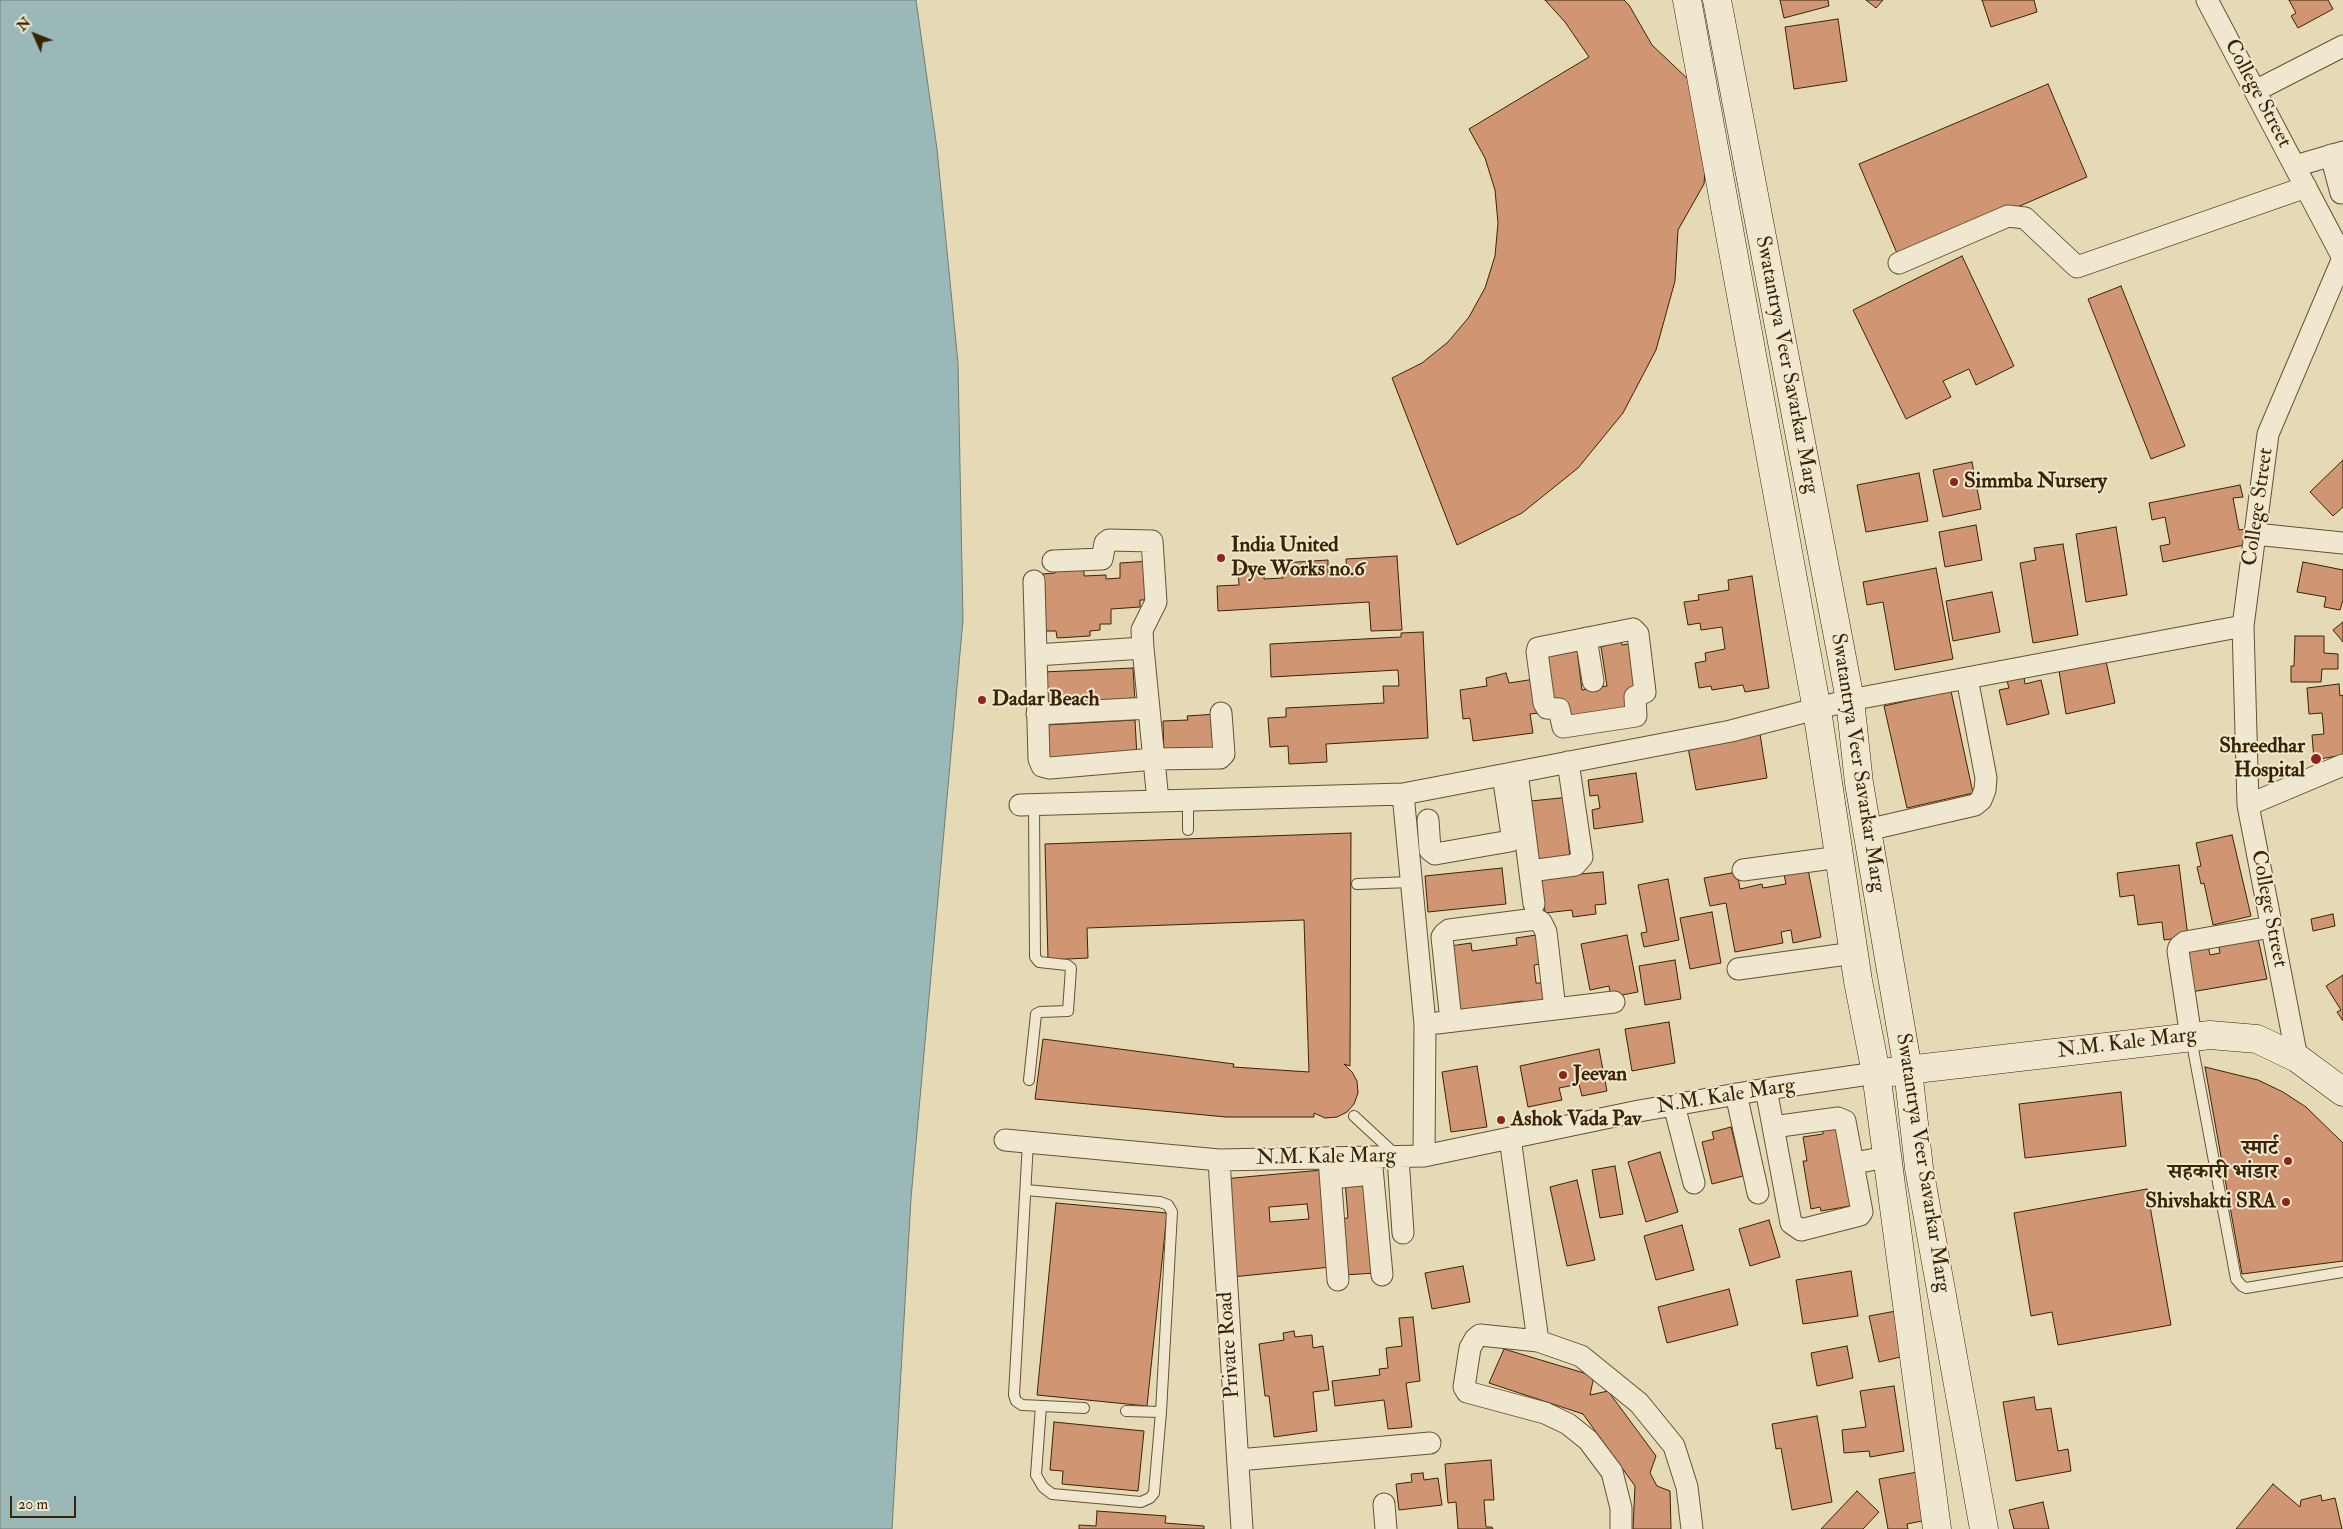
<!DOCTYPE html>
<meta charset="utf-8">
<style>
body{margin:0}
#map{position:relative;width:2343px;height:1529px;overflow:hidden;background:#e6dab6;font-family:"IM FELL Double Pica",serif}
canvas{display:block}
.north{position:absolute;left:10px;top:10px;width:50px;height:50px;-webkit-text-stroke:4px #efe7d0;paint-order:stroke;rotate:314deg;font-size:14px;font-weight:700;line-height:20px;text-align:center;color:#3a2403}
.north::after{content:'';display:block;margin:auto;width:18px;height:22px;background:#3a2403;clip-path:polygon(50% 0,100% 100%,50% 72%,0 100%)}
.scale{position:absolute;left:10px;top:1496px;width:66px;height:22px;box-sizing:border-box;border:2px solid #3a2403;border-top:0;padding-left:6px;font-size:15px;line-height:18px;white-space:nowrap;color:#3a2403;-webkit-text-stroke:4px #efe7d0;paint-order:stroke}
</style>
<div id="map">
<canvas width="2343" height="1529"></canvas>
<div class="north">N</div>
<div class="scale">20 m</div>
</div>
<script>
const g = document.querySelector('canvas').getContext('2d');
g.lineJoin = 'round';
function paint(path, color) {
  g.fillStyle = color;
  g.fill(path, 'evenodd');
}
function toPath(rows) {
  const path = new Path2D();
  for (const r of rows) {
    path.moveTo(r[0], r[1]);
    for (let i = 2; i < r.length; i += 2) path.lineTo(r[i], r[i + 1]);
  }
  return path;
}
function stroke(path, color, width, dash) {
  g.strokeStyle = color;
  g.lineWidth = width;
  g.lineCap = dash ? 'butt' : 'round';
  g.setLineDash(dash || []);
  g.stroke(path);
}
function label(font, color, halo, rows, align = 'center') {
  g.font = font + ' "IM FELL Double Pica","Noto Serif Devanagari",serif';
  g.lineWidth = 4;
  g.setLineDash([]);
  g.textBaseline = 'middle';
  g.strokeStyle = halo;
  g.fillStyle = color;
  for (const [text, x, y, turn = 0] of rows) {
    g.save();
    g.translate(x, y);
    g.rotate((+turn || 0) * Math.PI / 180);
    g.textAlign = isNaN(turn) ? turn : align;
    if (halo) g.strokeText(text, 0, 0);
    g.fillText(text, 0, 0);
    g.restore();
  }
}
const water = toPath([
 [0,0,916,0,937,149,958,363,963,620,911,1198,892,1529,0,1529,0,0]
]);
paint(water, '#99b8b7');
stroke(water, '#737d6f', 1);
const building = toPath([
 [1545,0,1624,0,1629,5,1652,45,1690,81,1708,131,1704,184,1678,230,1675,281,1656,350,1623,413,1578,468,1522,513,1457,545,1392,378,1422,363,1448,342,1469,317,1485,288,1495,256,1498,223,1495,190,1485,158,1469,129,1589,57,1565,22,1545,0],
 [1780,0,1828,0,1829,6,1784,18,1780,0],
 [1866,0,1883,0,1876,8,1866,0],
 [1982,0,2034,0,2037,12,1991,27,1982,0],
 [2289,0,2328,0,2333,9,2298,28,2291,16,2296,13,2289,0],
 [1838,19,1847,81,1794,89,1785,27,1838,19],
 [2048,84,2087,177,1899,258,1859,164,2048,84],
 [1962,256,2014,366,1976,385,1969,369,1943,381,1951,397,1906,419,1853,310,1962,256],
 [2121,286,2185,446,2151,459,2088,299,2121,286],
 [2343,460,2343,507,2333,516,2310,492,2343,460],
 [1972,462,1981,509,1943,517,1933,470,1972,462],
 [1919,473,1928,521,1866,532,1857,485,1919,473],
 [2240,485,2243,497,2233,498,2239,530,2246,529,2249,544,2163,562,2160,546,2170,544,2165,517,2152,520,2149,503,2240,485],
 [1976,525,1982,560,1945,567,1939,532,1976,525],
 [2116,527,2127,595,2086,602,2076,534,2116,527],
 [2063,544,2078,635,2033,643,2020,563,2036,560,2034,548,2063,544],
 [1397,556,1402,630,1371,631,1369,602,1218,611,1217,586,1239,585,1238,569,1264,567,1264,579,1283,578,1282,563,1328,560,1328,576,1347,575,1346,559,1397,556],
 [1150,561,1151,600,1140,600,1140,607,1111,609,1111,624,1100,624,1100,630,1090,631,1090,636,1057,638,1056,631,1045,631,1042,574,1055,573,1055,569,1084,567,1084,576,1106,575,1106,579,1120,578,1120,563,1150,561],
 [2303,562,2343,570,2343,600,2340,610,2324,607,2326,597,2297,592,2303,562],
 [1936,568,1953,659,1895,670,1883,602,1867,605,1863,582,1936,568],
 [1752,576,1769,688,1745,692,1743,685,1712,690,1711,686,1699,688,1695,663,1706,661,1705,653,1725,649,1722,627,1701,630,1700,623,1688,625,1684,602,1699,600,1698,595,1729,590,1728,580,1752,576],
 [1992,592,2000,632,1953,641,1946,601,1992,592],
 [2343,622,2343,642,2333,630,2343,622],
 [1423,632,1428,738,1326,744,1327,762,1289,764,1288,746,1270,747,1268,718,1286,717,1286,708,1384,703,1383,686,1399,686,1398,670,1271,677,1270,644,1401,637,1401,633,1423,632],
 [2295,636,2324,636,2324,653,2338,654,2338,669,2322,669,2321,682,2291,682,2291,666,2294,666,2295,636],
 [1621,641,1622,645,1635,643,1642,689,1633,715,1567,724,1564,700,1549,702,1542,655,1577,650,1582,690,1607,686,1601,647,1621,641],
 [2106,661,2115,703,2066,714,2059,671,2106,661],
 [1133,668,1135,702,1043,706,1043,672,1133,668],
 [1506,673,1509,683,1535,679,1539,713,1530,714,1533,733,1473,741,1470,718,1463,719,1460,690,1487,686,1486,678,1506,673],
 [2024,677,2025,684,2041,680,2049,714,2007,725,1999,690,2009,688,2007,681,2024,677],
 [2339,684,2340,696,2343,695,2343,755,2314,760,2312,735,2324,734,2322,713,2309,714,2307,688,2339,684],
 [1951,691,1973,793,1907,808,1884,706,1951,691],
 [1217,714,1219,753,1164,756,1163,721,1188,720,1187,716,1217,714],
 [1135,720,1137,757,1048,762,1046,725,1135,720],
 [1760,734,1767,778,1696,790,1687,742,1760,734],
 [1636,773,1643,822,1594,829,1592,810,1600,808,1598,795,1590,796,1588,780,1636,773],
 [1570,797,1574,839,1568,839,1570,857,1539,860,1531,801,1570,797],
 [1351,833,1350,1066,1344,1064,1352,1072,1357,1081,1358,1093,1354,1104,1347,1112,1337,1117,1325,1118,1314,1113,1314,1117,1226,1117,1035,1099,1043,1039,1234,1064,1233,1067,1309,1072,1304,920,1087,928,1088,958,1048,960,1045,844,1351,833],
 [2232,835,2251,916,2213,925,2204,883,2201,884,2197,867,2201,866,2196,843,2232,835],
 [2179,865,2188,937,2164,940,2162,922,2138,925,2134,895,2120,897,2117,873,2179,865],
 [1502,868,1506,904,1428,912,1425,876,1502,868],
 [1808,869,1821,937,1793,943,1791,930,1781,932,1783,943,1735,952,1726,903,1710,906,1704,878,1737,872,1740,889,1762,884,1763,888,1786,884,1784,874,1808,869],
 [1603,872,1606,904,1595,905,1596,914,1573,917,1572,910,1545,913,1541,873,1557,876,1603,872],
 [1668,879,1679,940,1644,947,1641,933,1647,932,1638,885,1668,879],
 [1712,912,1721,963,1690,969,1680,918,1712,912],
 [2333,914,2335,926,2313,931,2311,919,2333,914],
 [2257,934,2267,979,2191,992,2186,950,2208,945,2210,955,2220,953,2218,942,2257,934],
 [1536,935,1540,964,1534,965,1536,983,1543,983,1546,1004,1524,1006,1523,1001,1502,1004,1502,1009,1456,1015,1450,946,1471,943,1472,951,1517,945,1516,938,1536,935],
 [1627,935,1638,992,1611,997,1609,986,1590,990,1581,944,1627,935],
 [1675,960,1681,999,1645,1005,1639,966,1675,960],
 [2343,975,2343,1021,2337,1012,2341,1010,2326,986,2343,975],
 [1669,1022,1675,1063,1632,1071,1625,1029,1669,1022],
 [1599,1049,1607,1091,1582,1096,1579,1084,1559,1088,1562,1100,1528,1107,1520,1066,1599,1049],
 [1477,1066,1487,1127,1451,1132,1442,1072,1477,1066],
 [2205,1067,2258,1080,2283,1092,2306,1107,2343,1143,2343,1261,2242,1274,2205,1067],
 [2121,1092,2126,1146,2025,1158,2019,1104,2121,1092],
 [1842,1125,1856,1205,1821,1211,1820,1207,1811,1209,1803,1161,1807,1161,1803,1137,1823,1134,1823,1128,1842,1125],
 [1731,1127,1743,1176,1712,1184,1702,1142,1714,1139,1712,1132,1731,1127],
 [1660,1152,1678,1212,1646,1222,1628,1162,1660,1152],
 [1615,1166,1623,1214,1600,1218,1592,1170,1615,1166],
 [1322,1170,1331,1267,1232,1277,1223,1179,1322,1170],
 [1307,1204,1309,1219,1270,1222,1269,1207,1307,1204],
 [1368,1180,1376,1273,1344,1275,1340,1219,1348,1218,1345,1181,1368,1180],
 [1577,1180,1595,1260,1567,1266,1550,1187,1577,1180],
 [2147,1189,2171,1325,2058,1345,2052,1312,2031,1316,2014,1213,2147,1189],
 [1056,1203,1167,1213,1147,1406,1037,1395,1056,1203],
 [1769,1220,1780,1257,1750,1266,1739,1229,1769,1220],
 [1682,1225,1694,1270,1656,1280,1644,1236,1682,1225],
 [1463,1266,1470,1302,1432,1309,1425,1273,1463,1266],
 [1851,1271,1858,1316,1803,1324,1796,1280,1851,1271],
 [1729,1289,1738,1325,1667,1343,1658,1307,1729,1289],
 [1896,1311,1905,1356,1879,1362,1869,1316,1896,1311],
 [1413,1317,1420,1381,1406,1383,1412,1427,1388,1429,1384,1400,1335,1406,1332,1381,1380,1375,1379,1369,1388,1368,1386,1348,1402,1346,1399,1318,1413,1317],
 [1294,1331,1295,1337,1312,1335,1313,1348,1323,1346,1329,1390,1313,1392,1317,1431,1274,1437,1269,1396,1265,1396,1259,1344,1284,1340,1283,1333,1294,1331],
 [1847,1346,1853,1378,1817,1386,1811,1353,1847,1346],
 [1504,1349,1594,1376,1590,1395,1608,1391,1656,1456,1650,1473,1657,1486,1670,1491,1671,1529,1633,1529,1635,1486,1583,1414,1489,1383,1504,1349],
 [1894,1386,1904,1451,1870,1457,1869,1451,1844,1453,1842,1430,1866,1427,1860,1391,1894,1386],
 [2034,1397,2036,1410,2051,1408,2058,1451,2068,1449,2071,1471,2016,1481,2003,1402,2034,1397],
 [1817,1416,1832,1502,1792,1510,1781,1448,1776,1449,1772,1424,1817,1416],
 [1054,1422,1144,1431,1138,1491,1062,1484,1063,1471,1050,1470,1054,1422],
 [1491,1460,1494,1500,1484,1500,1486,1527,1492,1527,1493,1529,1458,1529,1456,1502,1448,1503,1445,1464,1491,1460],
 [1923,1471,1932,1519,1907,1524,1908,1529,1888,1529,1879,1479,1923,1471],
 [1423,1473,1424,1480,1438,1478,1442,1505,1399,1510,1396,1484,1412,1482,1411,1474,1423,1473],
 [2273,1484,2300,1507,2301,1500,2321,1495,2322,1501,2335,1498,2342,1529,2236,1529,2273,1484],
 [1857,1491,1879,1512,1863,1529,1821,1529,1857,1491],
 [2043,1502,2049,1529,2014,1529,2009,1510,2043,1502],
 [1097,1511,1166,1516,1165,1523,1204,1526,1204,1529,1079,1529,1079,1525,1096,1526,1097,1511]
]);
paint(building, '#d09572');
stroke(building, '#3a2403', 1);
const lane = toPath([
 [1188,830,1188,800],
 [1357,884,1411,882],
 [2191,1038,2236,1279,2242,1286,2246,1288,2343,1272],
 [1029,1080,1036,1014,1040,1012,1068,1011,1071,968,1067,965,1039,962,1035,957,1034,805],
 [1354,1116,1395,1154],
 [1028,1142,1014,1395,1016,1401,1022,1405,1084,1408],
 [1026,1190,1160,1202,1168,1205,1172,1212,1161,1412,1126,1411],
 [1041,1406,1036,1475,1043,1487,1052,1494,1141,1502,1150,1498,1154,1493,1161,1412]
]);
const street = toPath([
 [2207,0,2343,258,2268,434,2243,626,2248,805,2297,1058],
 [2255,91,2343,46],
 [2331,155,2341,193],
 [2295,166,2343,152],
 [1899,263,2008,216,2025,218,2077,267,2306,187],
 [2255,534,2343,543],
 [1053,561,1102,559,1105,543,1109,540,1152,541,1156,602,1142,630,1143,648,1158,801],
 [1034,581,1039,759,1042,766,1050,768,1154,759,1220,758,1224,754,1221,713],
 [1633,629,1638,634,1645,692,1635,697,1636,716,1563,727,1559,709,1547,708,1544,703,1537,652,1538,648,1633,629],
 [1586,638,1593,681],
 [1036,655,1143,648],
 [1037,714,1149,708],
 [1517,772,1534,904],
 [1403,794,1425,1024,1424,1156],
 [1020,805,1403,794,1731,731,1850,700,2243,626],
 [2248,805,2343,765],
 [1428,820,1430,850,1435,854,1510,841,1512,835,1503,775],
 [1867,830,1975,805,1981,800,1985,790,1986,778,1967,678],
 [1743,870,1840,857],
 [1530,871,1575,865,1582,857,1568,762],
 [1738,969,1854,953],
 [1451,1021,1442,937,1444,934,1449,930,1536,919,1541,922,1546,932,1555,1009],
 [1437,1023,1614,1002],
 [2191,1037,2178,951,2179,947,2185,942,2271,927],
 [1766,1089,1791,1223,1801,1230,1860,1215,1862,1212,1845,1121,1838,1118,1773,1127],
 [1736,1094,1758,1193],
 [1674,1105,1694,1183],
 [1510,1138,1538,1341,1581,1356,1639,1403,1674,1446,1687,1487,1692,1529],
 [1005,1140,1219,1160,1424,1156,1639,1111,1766,1089,1876,1073],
 [1371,1157,1382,1275],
 [1398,1157,1403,1233],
 [1329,1158,1338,1280],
 [1219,1160,1242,1529],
 [1854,1163,1887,1157],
 [1331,1178,1372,1174],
 [1538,1341,1480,1335,1475,1339,1470,1348,1464,1387,1467,1392,1545,1413,1568,1424,1588,1440,1612,1472,1621,1508,1621,1529],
 [1238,1460,1430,1443],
 [1384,1504,1386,1529]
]);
const secondary = toPath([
 [1687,0,1817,710,1858,981,1876,1073,1937,1529],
 [1717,0,1850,700,1859,783,1908,1070,1919,1168,1984,1529],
 [1890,1072,2210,1035,2257,1039,2297,1058,2343,1092]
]);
stroke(lane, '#655230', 12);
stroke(street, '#655230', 23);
stroke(secondary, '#3a2403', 29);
stroke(lane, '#efe7d0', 10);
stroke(street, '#efe7d0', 21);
stroke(secondary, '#efe7d0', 28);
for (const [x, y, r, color] of [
 [1954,482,5,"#8f2418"],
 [1221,558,5,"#8f2418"],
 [982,700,5,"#8f2418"],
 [2316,759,6,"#8f2418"],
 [1563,1075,5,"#8f2418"],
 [1501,1120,5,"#8f2418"],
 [2288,1161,5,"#8f2418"],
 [2286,1202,5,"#8f2418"]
]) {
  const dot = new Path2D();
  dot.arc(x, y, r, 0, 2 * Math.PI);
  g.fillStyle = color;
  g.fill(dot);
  stroke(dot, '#efe7d0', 2);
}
label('21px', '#3a2403', '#efe7d0', [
 ["College Street",2257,94,62],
 ["Swatantrya Veer Savarkar Marg",1786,365,79],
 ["College Street",2259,507,-82],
 ["Swatantrya Veer Savarkar Marg",1857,763,81],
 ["College Street",2268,909,79],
 ["N.M. Kale Marg",2127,1044,-7],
 ["N.M. Kale Marg",1726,1097,-9],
 ["N.M. Kale Marg",1326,1158,-1],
 ["Swatantrya Veer Savarkar Marg",1922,1163,81],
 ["Private Road",1230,1345,-94]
]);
label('bold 21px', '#3a2403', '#efe7d0', [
 ["Simmba Nursery",1964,482],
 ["India United",1231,546],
 ["Dye Works no.6",1231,570],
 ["Dadar Beach",992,700],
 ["Shreedhar",2305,747,"right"],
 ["Hospital",2305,771,"right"],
 ["Jeevan",1573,1075],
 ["Ashok Vada Pav",1511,1120],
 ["स्मार्ट",2278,1149,"right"],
 ["सहकारी भांडार",2278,1173,"right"],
 ["Shivshakti SRA",2276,1202,"right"]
], 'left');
</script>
